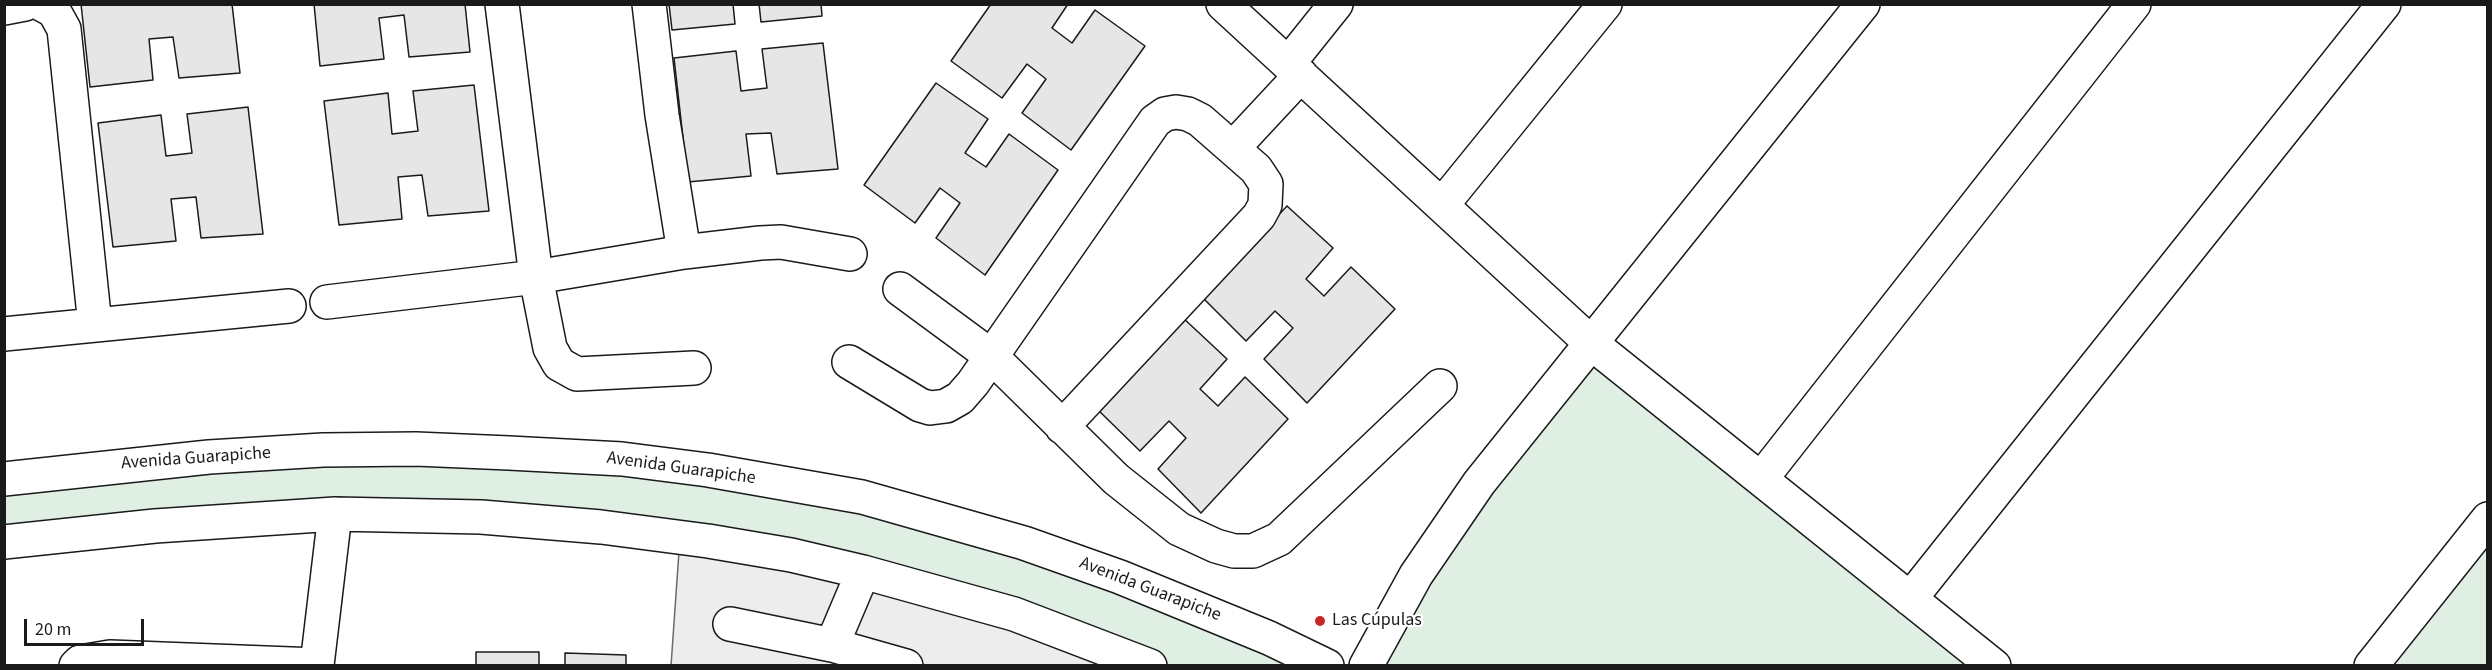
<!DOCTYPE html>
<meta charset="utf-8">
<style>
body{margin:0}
#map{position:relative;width:2492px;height:670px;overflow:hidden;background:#fff;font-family:"Source Sans 3",sans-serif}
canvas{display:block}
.frame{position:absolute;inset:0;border:6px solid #1a1a1a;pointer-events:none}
.scale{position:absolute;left:24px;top:619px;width:120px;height:27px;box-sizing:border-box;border:3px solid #1a1a1a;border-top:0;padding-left:8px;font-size:18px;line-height:21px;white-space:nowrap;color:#1a1a1a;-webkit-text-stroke:4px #fff;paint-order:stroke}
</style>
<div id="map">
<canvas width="2492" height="670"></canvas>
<div class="frame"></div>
<div class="scale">20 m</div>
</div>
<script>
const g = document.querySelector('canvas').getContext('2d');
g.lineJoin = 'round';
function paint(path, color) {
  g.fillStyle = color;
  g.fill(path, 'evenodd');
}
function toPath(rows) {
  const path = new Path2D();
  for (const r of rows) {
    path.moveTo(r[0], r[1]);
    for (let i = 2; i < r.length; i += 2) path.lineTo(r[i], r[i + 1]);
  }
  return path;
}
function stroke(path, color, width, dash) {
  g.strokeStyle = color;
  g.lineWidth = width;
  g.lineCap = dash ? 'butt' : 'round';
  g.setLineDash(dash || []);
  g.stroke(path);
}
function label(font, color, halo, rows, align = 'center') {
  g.font = font + ' "Source Sans 3",sans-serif';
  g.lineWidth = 4.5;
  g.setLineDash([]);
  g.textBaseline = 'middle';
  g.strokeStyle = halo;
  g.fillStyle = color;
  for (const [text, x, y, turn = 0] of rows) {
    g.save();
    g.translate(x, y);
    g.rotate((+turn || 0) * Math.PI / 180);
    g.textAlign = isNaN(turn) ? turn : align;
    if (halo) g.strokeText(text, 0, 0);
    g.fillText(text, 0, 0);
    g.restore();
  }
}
const green = toPath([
 [1591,343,1994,666,1366,666,1591,343],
 [416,449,862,497,1327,665,1150,665,1014,614,481,517,5,542,4,479,416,449],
 [2487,519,2487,665,2371,665,2487,519]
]);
paint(green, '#e0efe3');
stroke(green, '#6a6a6a', 1.5);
const parking = toPath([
 [680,537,1150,666,671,666,680,537]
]);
paint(parking, '#ededed');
stroke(parking, '#6a6a6a', 1.5);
const building = toPath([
 [81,4,232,4,240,73,179,78,173,37,149,39,153,80,90,87,81,4],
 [314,4,465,4,470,52,409,57,404,15,379,18,384,59,320,66,314,4],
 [669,4,733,4,735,24,672,30,669,4],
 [759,4,821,4,822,16,761,22,759,4],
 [991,4,1068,4,1052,28,1072,43,1095,10,1145,46,1071,150,1022,113,1046,79,1027,64,1002,98,951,61,991,4],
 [823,43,838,169,777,174,771,133,746,134,751,176,688,182,674,58,736,51,741,91,767,88,762,49,823,43],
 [936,83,988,119,965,153,986,167,1009,134,1058,170,985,275,936,238,960,203,940,188,915,223,864,185,936,83],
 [474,85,489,211,428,216,422,175,398,177,402,219,339,225,324,101,388,93,392,134,418,131,413,91,474,85],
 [248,107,263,234,201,238,196,197,171,199,176,241,113,247,98,123,161,115,166,156,192,153,187,114,248,107],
 [1287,206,1333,248,1306,279,1324,296,1351,267,1395,309,1307,403,1264,359,1293,328,1275,311,1246,341,1202,297,1287,206],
 [1181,316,1227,359,1200,389,1218,406,1245,377,1288,419,1201,513,1158,469,1186,438,1169,421,1140,451,1095,407,1181,316],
 [476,652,539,652,539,666,476,666,476,652],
 [565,653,626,655,626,666,565,666,565,653]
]);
paint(building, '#e6e6e6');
stroke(building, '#1a1a1a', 1.5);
const minor = toPath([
 [41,4,54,11,64,29,95,325],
 [502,4,536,277,550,348,559,364,577,374,694,368],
 [649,4,662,115,684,252],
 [1223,4,1591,343,1994,666],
 [4,8,25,4],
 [1288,64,1336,4],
 [1233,148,1301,75],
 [1442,205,1605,4],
 [900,289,991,356,1116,479,1179,529,1216,546,1234,551,1253,551,1279,539,1440,386],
 [327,302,536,277,684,252,760,243,781,242,850,254],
 [4,334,289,306],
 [849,362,920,405,930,408,946,406,960,398,973,383,1155,121,1165,114,1176,112,1188,114,1200,120,1256,169,1266,184,1265,205,1259,216,1062,427],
 [4,479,209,457,323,450,416,449,509,453,622,459,708,470,862,497,1024,543,1120,577,1269,638,1327,666],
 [1761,479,2134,4],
 [4,542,155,526,335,514,481,517,601,527,708,541,791,555,863,572,1014,614,1150,666],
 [1910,599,2384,4],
 [730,624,832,645,906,666],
 [832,645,863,572],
 [76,666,80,662,110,657,317,665,335,514],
 [1366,666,1416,575,1479,483,1863,4],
 [2371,666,2488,519]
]);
stroke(minor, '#1a1a1a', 36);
stroke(minor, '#fff', 33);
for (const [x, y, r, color] of [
 [1320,621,6,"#c62828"]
]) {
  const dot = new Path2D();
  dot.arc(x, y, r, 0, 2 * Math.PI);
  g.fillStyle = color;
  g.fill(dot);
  stroke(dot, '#fff', 2);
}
label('18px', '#1a1a1a', '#fff', [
 ["Avenida Guarapiche",196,459,-4],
 ["Avenida Guarapiche",681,469,8],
 ["Avenida Guarapiche",1150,590,21]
]);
label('18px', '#1a1a1a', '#fff', [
 ["Las Cúpulas",1332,621]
], 'left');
</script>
